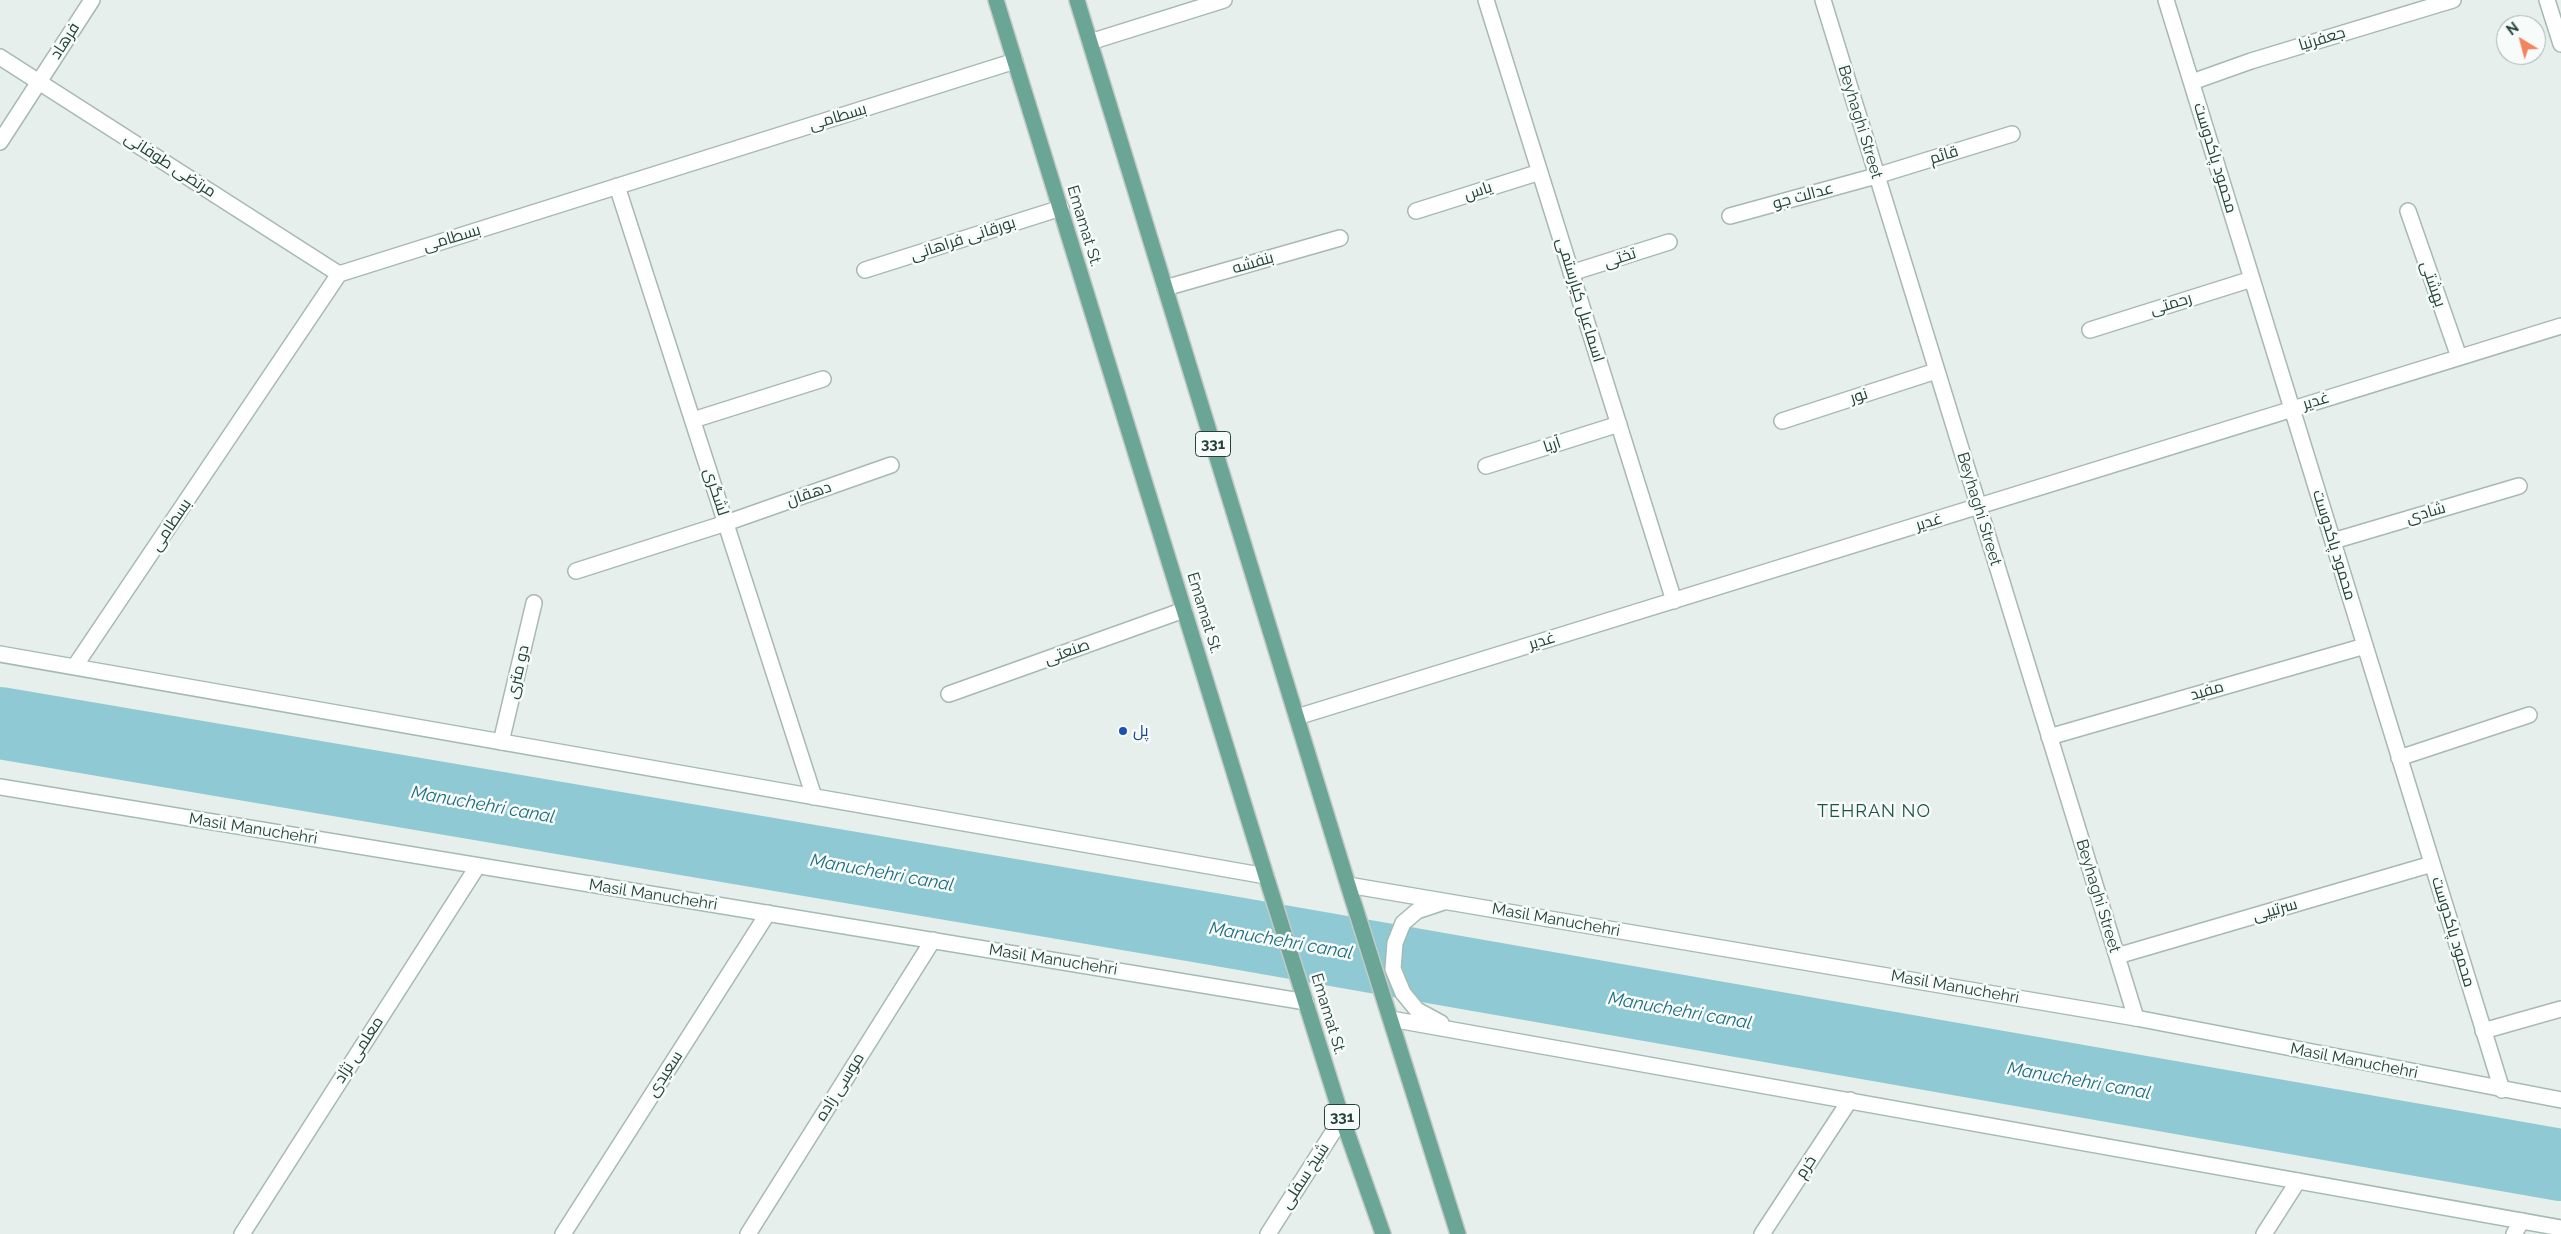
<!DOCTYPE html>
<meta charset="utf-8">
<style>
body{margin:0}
#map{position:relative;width:2561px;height:1234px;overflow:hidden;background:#e6efeb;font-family:Raleway,sans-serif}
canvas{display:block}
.north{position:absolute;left:2496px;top:15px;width:50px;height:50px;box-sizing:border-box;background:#f7fbf9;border:1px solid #a3b1ad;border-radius:50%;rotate:323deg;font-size:14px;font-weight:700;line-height:20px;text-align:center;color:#24423a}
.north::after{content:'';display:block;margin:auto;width:18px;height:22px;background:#f4845f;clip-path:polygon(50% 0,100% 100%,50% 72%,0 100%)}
</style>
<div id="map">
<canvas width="2561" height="1234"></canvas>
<div class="north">N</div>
</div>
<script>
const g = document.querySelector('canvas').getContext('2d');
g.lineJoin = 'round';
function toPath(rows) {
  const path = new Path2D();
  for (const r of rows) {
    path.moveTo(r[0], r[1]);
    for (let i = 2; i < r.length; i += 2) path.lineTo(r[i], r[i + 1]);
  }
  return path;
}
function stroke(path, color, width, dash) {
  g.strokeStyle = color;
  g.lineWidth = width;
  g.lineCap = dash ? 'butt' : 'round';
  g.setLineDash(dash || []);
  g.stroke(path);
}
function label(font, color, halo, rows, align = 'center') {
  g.font = font + ' Raleway,Cairo,sans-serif';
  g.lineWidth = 5;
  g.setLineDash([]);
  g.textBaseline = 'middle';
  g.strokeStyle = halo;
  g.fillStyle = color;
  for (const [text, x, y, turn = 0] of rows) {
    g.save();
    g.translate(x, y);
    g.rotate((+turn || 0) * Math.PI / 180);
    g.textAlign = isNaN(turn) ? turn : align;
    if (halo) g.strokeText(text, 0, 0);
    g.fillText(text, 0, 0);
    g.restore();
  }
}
stroke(toPath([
 [0,723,1213,929,2561,1165]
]), '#8ec9d4', 72);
const minor = toPath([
 [1486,0,1674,601],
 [1823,0,2136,1018],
 [2166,0,2502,1090],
 [2547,0,2561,44],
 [1090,42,1224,0],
 [0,57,339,274],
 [2192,82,2251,61,2453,0],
 [0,142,92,0],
 [617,186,814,797],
 [1416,211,1540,172],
 [2408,211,2459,357],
 [1730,216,1876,176,2012,134],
 [865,270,1061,208],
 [1571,273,1669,242],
 [1165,288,1340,238],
 [2090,330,2252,279],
 [693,420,823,379],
 [1782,421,1936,371],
 [1486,466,1619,424],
 [2333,541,2519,486],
 [576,571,726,523,891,465],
 [75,666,339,274,1015,61],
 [949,694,1184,610],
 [1297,717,2561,326],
 [2049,737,2365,646],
 [501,742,534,603],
 [2399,758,2529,715],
 [2117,956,2432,864],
 [2483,1031,2561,1009],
 [242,1234,477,867],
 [563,1234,768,913],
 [748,1234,933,940],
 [1268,1234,1342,1118],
 [1762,1234,1850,1100],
 [2264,1234,2298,1181],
 [2514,1234,2522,1221]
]);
const secondary = toPath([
 [0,654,1266,876],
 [0,787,1306,1002],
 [1348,885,2136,1018,2561,1100],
 [1391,1019,2561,1228],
 [1441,1023,1417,1010,1403,993,1393,969,1395,943,1403,923,1417,911,1444,902]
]);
const primary = toPath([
 [996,0,1266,876,1342,1118,1383,1234],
 [1077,0,1348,885,1458,1234]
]);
stroke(minor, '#a8b8b2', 18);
stroke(secondary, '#a4bbb3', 18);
stroke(primary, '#c2cac8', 18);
stroke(minor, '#fff', 15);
stroke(secondary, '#fff', 15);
stroke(primary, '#6aa596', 15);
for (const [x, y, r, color] of [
 [1123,731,5,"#1a4fb4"]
]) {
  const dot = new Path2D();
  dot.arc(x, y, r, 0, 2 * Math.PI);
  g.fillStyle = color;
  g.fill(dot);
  stroke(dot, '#f7fbf9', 2);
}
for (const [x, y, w] of [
 [1213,444,35],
 [1342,1117,35]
]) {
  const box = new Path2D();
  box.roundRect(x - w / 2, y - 12.5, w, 25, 4);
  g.fillStyle = '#f7fbf9';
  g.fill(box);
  stroke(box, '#24423a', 1);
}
label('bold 15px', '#24423a', null, [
 ["331",1213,444],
 ["331",1342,1117]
]);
label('16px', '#24423a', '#f7fbf9', [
 ["جعفرنیا",2322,39,-17],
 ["فرهاد",65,41,-57],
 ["بسطامی",838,117,-17],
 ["Beyhaghi Street",1860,122,73],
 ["قائم",1944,155,-17],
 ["محمود پاکدوست",2215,158,73],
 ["مرتضی طوفانی",170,165,33],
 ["یاس",1478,191,-18],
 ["عدالت جو",1803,196,-15],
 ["Emamat St.",1084,226,73],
 ["بسطامی",452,238,-17],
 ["بورقانی فراهانی",963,239,-18],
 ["تختی",1620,258,-18],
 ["بنفشه",1253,263,-16],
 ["بهشتی",2433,284,71],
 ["اسماعیل کیارستمی",1580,300,73],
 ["رحمتی",2171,304,-17],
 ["نور",1859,396,-18],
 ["غدیر",2316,401,-17],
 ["آریا",1552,445,-18],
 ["لشگری",716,492,72],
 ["دهقان",809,494,-19],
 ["Beyhaghi Street",1979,509,73],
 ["شادی",2426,513,-16],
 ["غدیر",1929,522,-17],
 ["بسطامی",171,525,-56],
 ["محمود پاکدوست",2334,545,73],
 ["Emamat St.",1204,613,73],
 ["غدیر",1542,641,-17],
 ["صنعتی",1067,652,-20],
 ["دو متری",518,672,-77],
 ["مفید",2207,691,-16],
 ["Masil Manuchehri",253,829,9],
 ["Masil Manuchehri",653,895,9],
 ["Beyhaghi Street",2098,896,73],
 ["سرتیپی",2275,910,-16],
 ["Masil Manuchehri",1556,920,10],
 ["محمود پاکدوست",2453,932,73],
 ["Masil Manuchehri",1053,960,9],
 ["Masil Manuchehri",1955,987,10],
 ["Emamat St.",1328,1014,73],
 ["معلمی نژاد",359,1050,-57],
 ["Masil Manuchehri",2354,1061,11],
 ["سعیدی",665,1074,-57],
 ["موسی زاده",840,1087,-58],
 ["خرم",1806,1167,-57],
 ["شیخ سفلی",1305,1176,-57]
]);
label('16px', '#164399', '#f7fbf9', [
 ["پل",1133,731]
], 'left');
label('italic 18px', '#1c6f80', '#f7fbf9', [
 ["Manuchehri canal",483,805,10],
 ["Manuchehri canal",882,873,10],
 ["Manuchehri canal",1281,941,10],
 ["Manuchehri canal",1680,1011,10],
 ["Manuchehri canal",2079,1081,10]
]);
g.letterSpacing = '1px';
label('18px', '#1f5548', '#f7fbf9', [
 ["TEHRAN NO",1874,812]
]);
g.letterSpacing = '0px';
</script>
